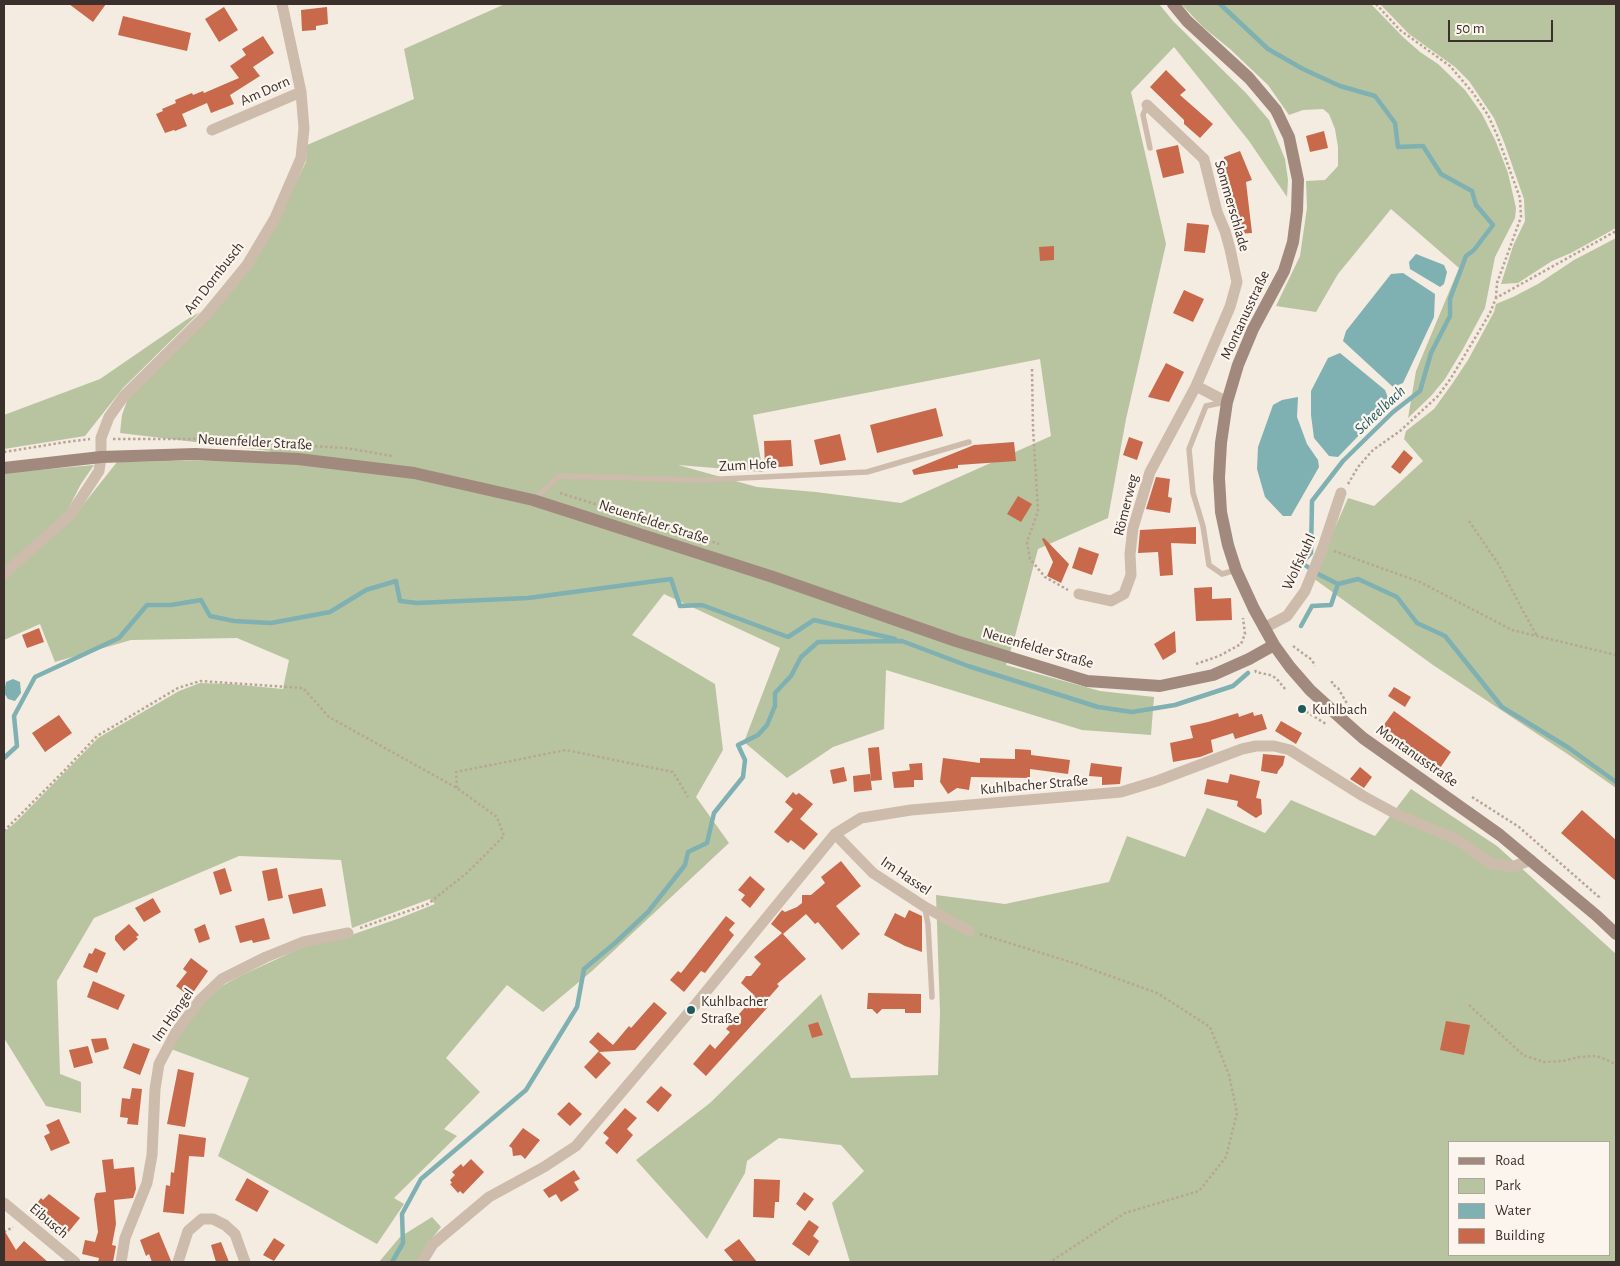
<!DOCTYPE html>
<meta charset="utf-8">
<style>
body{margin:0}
#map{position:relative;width:1620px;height:1266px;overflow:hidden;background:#f4ebe1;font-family:"Alegreya Sans",sans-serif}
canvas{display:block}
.frame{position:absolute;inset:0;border:5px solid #3b302b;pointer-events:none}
.legend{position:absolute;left:1448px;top:1141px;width:162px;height:115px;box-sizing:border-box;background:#fbf5ee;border:1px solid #aea6a0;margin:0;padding:6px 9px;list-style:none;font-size:15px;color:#3b302b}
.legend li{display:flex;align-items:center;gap:10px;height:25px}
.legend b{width:25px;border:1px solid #aea6a0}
.scale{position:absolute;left:1448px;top:20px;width:105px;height:22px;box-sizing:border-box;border:2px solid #3b302b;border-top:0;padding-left:6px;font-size:15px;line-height:18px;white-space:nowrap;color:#3b302b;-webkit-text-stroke:4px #fbf5ee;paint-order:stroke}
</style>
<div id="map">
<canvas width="1620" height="1266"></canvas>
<div class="frame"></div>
<ul class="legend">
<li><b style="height:6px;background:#a18a7d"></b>Road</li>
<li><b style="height:14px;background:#b8c4a0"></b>Park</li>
<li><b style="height:14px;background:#7fb0b2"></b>Water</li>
<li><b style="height:14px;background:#c8694b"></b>Building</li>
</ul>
<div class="scale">50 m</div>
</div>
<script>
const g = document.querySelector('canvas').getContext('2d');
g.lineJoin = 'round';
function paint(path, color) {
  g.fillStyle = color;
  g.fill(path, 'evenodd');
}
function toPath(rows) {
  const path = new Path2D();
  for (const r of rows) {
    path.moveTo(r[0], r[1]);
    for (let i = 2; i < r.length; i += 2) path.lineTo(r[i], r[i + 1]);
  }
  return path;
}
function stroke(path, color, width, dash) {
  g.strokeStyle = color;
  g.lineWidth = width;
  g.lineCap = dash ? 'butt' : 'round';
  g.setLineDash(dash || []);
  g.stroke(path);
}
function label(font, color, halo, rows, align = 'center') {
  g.font = font + ' "Alegreya Sans",sans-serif';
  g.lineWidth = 4.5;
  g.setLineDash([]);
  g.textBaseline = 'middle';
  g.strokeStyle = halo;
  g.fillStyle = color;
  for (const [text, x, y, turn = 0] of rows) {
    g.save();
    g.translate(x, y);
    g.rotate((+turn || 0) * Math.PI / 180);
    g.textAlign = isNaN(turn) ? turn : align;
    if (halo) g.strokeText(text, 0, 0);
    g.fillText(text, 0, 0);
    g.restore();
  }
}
paint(toPath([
 [505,4,1159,4,1173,21,1246,93,1269,120,1285,159,1288,180,1287,197,1249,141,1174,47,1131,92,1166,244,1126,419,1108,518,1038,549,1014,640,1006,665,1100,691,1154,697,1151,735,1082,730,886,670,884,729,833,747,787,778,744,742,780,648,664,594,632,635,715,684,723,750,696,797,729,843,592,971,543,1012,507,985,446,1058,480,1092,444,1129,457,1136,394,1198,404,1204,377,1244,218,1156,249,1078,171,1049,184,1028,201,1006,222,986,240,976,301,948,354,934,400,918,435,904,430,899,352,928,341,860,239,856,94,918,57,981,60,1074,81,1082,81,1113,46,1106,4,1038,4,832,16,822,98,738,179,691,200,683,231,684,283,689,289,660,237,638,131,640,55,662,40,624,4,640,4,578,75,515,117,462,273,459,270,451,120,433,122,415,128,398,273,228,306,162,307,145,414,99,404,49],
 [1040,359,1051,436,901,503,816,492,757,487,678,465,763,472,753,415],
 [1181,4,1371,4,1403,37,1420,52,1438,64,1465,90,1482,114,1496,142,1508,173,1516,208,1515,218,1495,257,1485,308,1463,349,1445,379,1431,396,1408,418,1416,371,1459,268,1391,209,1338,274,1316,312,1276,306,1300,256,1307,208,1306,181,1325,180,1338,166,1338,147,1335,129,1329,114,1323,109,1303,110,1289,115,1268,85,1230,49,1203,27],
 [1380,4,1616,4,1616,228,1571,253,1552,261,1518,283,1501,284,1513,246,1525,221,1524,199,1504,142,1494,118,1469,81,1455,67,1409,34],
 [1616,238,1616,788,1566,753,1433,665,1313,578,1348,498,1374,506,1423,461,1404,439,1406,431,1434,409,1452,384,1468,360,1494,312,1496,304,1513,297,1538,284,1574,260],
 [200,312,123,388,85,436,4,449,4,415,100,379,186,320],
 [94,465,81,484,66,513,4,569,4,473],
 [1411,789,1497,846,1616,954,1616,1262,850,1262,832,1203,864,1171,841,1145,779,1138,747,1161,745,1173,707,1239,636,1160,710,1103,821,994,851,1078,938,1075,940,1012,936,895,1005,904,1109,882,1127,836,1185,857,1207,808,1265,833,1291,800,1375,836],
 [1449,1142,1609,1142,1609,1255,1449,1255],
 [432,1217,441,1227,429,1242,417,1262,379,1262,400,1237]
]), '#b8c4a0');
paint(toPath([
 [1416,254,1444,265,1447,272,1444,284,1440,287,1410,269,1409,262],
 [1403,273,1435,294,1434,317,1403,383,1393,387,1343,341,1346,331,1391,274],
 [1340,353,1385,390,1390,403,1338,457,1329,456,1314,438,1311,415,1311,391,1328,358],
 [1298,397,1297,417,1307,444,1318,460,1319,467,1291,516,1283,516,1265,497,1257,469,1258,447,1273,405,1282,400],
 [13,679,20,682,21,693,15,701,8,699,4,693,6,682]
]), '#7fb0b2');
stroke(toPath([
 [1220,4,1268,49,1303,69,1340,86,1375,96,1395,123,1398,147,1423,146,1441,174,1472,191,1476,205,1493,225,1474,250,1466,256,1450,299,1450,316,1431,353,1420,391,1393,412,1343,461,1312,501,1311,553,1302,563,1318,574,1338,584,1358,579,1397,597,1417,623,1445,636,1502,707,1569,748,1616,782],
 [1301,626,1312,606,1331,605,1338,584],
 [4,758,17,746,14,716,35,677,119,638,147,605,171,605,201,600,210,616,234,621,271,623,330,612,366,590,396,581,400,601,417,603,528,598,671,579,680,606,702,605,788,637,814,620,895,639],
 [392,1262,403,1243,402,1214,421,1179,526,1090,577,1007,584,969,615,943,648,912,685,865,688,852,707,843,714,813,743,777,745,760,738,745,758,735,767,725,775,706,775,693,791,676,801,657,818,642,902,641,968,666,1098,707,1132,712,1175,705,1233,686,1248,673]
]), '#7fb0b2', 4.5);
paint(toPath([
 [69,4,106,4,93,22],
 [224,7,238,30,219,42,205,19],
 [327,7,328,24,316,26,316,30,302,31,301,10],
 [123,16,191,33,187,51,118,35],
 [263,36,274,53,253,67,260,76,230,95,234,104,211,113,207,103,182,114,187,126,175,131,174,130,165,133,156,114,163,111,162,109,176,103,175,100,192,93,193,95,203,91,204,93,239,78,230,66,246,55,242,49],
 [1166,70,1186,90,1180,95,1213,124,1200,138,1184,124,1184,120,1150,87],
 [1324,131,1328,148,1310,152,1306,136],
 [1178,145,1184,173,1163,178,1156,150],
 [1240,151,1252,180,1246,182,1252,233,1235,234,1234,223,1231,223,1229,202,1233,202,1227,187,1224,157],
 [1187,223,1209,225,1205,253,1184,251],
 [1054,246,1054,260,1040,261,1039,247],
 [1184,290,1204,299,1193,322,1173,313],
 [1166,363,1184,372,1169,402,1148,397],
 [936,408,943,436,877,453,870,425],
 [840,434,846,460,820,465,814,440],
 [1129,437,1143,442,1137,460,1123,455],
 [791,440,793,466,765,468,764,441],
 [1014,442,1016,461,958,465,958,468,914,475,912,470,974,445],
 [1404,450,1413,458,1400,474,1391,467],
 [1156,477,1170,479,1168,497,1172,498,1170,513,1146,509],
 [1018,496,1032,504,1021,522,1007,514],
 [1196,527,1196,544,1171,543,1173,575,1160,576,1158,552,1138,553,1140,530],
 [1044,538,1069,564,1061,583,1047,576,1053,562,1042,539],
 [1079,547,1099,554,1092,575,1072,568],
 [1212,587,1212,599,1231,598,1232,620,1196,621,1194,588],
 [39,628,44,642,27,648,22,635],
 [1175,631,1176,652,1163,660,1154,644],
 [1394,687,1411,697,1405,707,1388,696],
 [1394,711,1451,752,1436,774,1378,733],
 [1253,712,1254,716,1262,714,1267,729,1235,739,1233,733,1211,740,1213,752,1200,757,1173,762,1170,743,1193,738,1190,726,1208,722,1238,713,1239,717],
 [59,715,72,733,45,752,32,733],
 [1281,721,1302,733,1296,744,1275,731],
 [879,747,882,780,871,781,868,748],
 [1015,749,1031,750,1031,755,1070,760,1068,774,1030,769,1030,778,971,777,969,790,957,788,948,794,940,782,943,758,980,763,980,758,1015,759],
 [1263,754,1285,756,1283,765,1278,771,1277,774,1261,771],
 [922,763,923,780,914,780,914,787,894,788,892,772,910,770,909,764],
 [1091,763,1122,767,1120,784,1102,785,1102,777,1089,776],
 [844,767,847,781,833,784,830,770],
 [1360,767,1372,777,1364,788,1350,779],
 [870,774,872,790,854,792,853,776],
 [1230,774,1260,781,1256,798,1261,799,1262,814,1256,818,1237,806,1238,801,1204,794,1207,779,1228,783],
 [793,792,796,795,799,793,813,804,800,819,818,834,804,850,791,840,788,843,774,832,793,809,785,802],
 [1582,810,1616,840,1616,881,1561,833],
 [841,861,861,886,836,906,860,934,842,950,818,922,815,924,806,914,783,934,806,959,777,984,779,986,764,1003,768,1007,706,1076,693,1064,710,1044,715,1049,730,1032,726,1029,755,996,741,983,746,976,751,976,761,964,754,957,782,933,771,924,782,910,785,912,797,907,802,903,802,895,811,895,825,883,821,877],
 [225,868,232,891,220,895,213,872],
 [277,868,283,898,268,901,262,871],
 [750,876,765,889,750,908,741,900,745,895,738,890],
 [322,888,326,906,293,914,288,895],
 [153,898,161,912,144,922,135,908],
 [909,910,922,916,922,952,905,946,884,935,895,913,905,918],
 [726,916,735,923,729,930,734,935,705,973,701,971,684,992,670,980,678,971,681,973],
 [264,918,270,939,253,943,252,940,240,943,235,926],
 [129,924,139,935,136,937,138,939,124,951,115,940,115,936],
 [205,924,210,939,199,943,194,929],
 [95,948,106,953,97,973,83,967,89,953,92,954],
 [191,958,208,971,190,997,176,986,187,972,183,969],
 [93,981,125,995,118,1010,87,997],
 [868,993,921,994,921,1013,905,1013,905,1009,882,1009,877,1014,872,1009,867,1009],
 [654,1002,667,1013,635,1050,599,1052,611,1063,596,1079,584,1067,599,1051,589,1042,598,1032,613,1045,629,1026,631,1028],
 [1446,1021,1470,1025,1464,1055,1440,1050],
 [818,1022,823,1035,812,1038,808,1025],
 [106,1038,109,1049,95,1053,91,1039],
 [133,1043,150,1049,140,1075,123,1068],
 [88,1046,93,1063,74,1068,69,1050],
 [178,1069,194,1073,185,1127,167,1124],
 [661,1086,672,1095,658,1112,646,1102],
 [132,1088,142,1089,138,1125,127,1124,128,1118,120,1117,122,1098,130,1099],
 [569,1102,582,1114,570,1126,557,1114],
 [625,1108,637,1118,627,1129,633,1135,617,1154,605,1143,609,1138,603,1133],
 [59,1119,70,1143,51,1151,44,1136,50,1133,46,1125],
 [523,1128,540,1140,525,1159,521,1155,513,1156,512,1148,509,1146],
 [179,1134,206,1138,204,1157,189,1156,184,1214,163,1212,166,1185,170,1186,171,1172,174,1173],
 [113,1159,114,1169,134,1167,136,1189,133,1198,114,1200,116,1224,112,1245,116,1246,113,1262,98,1262,99,1258,82,1254,85,1240,95,1242,98,1232,94,1199,96,1193,106,1192,102,1160],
 [471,1159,484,1172,463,1194,460,1191,458,1193,450,1184,452,1183,450,1180,455,1175,452,1172,461,1164,463,1167],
 [574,1170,580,1179,574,1182,579,1190,561,1202,556,1194,549,1198,543,1190],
 [247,1178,269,1191,257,1212,235,1200],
 [754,1179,780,1180,779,1202,775,1202,774,1218,753,1217],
 [804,1192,814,1199,805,1211,796,1204],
 [49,1194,80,1218,62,1240,30,1212,41,1198,43,1200],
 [809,1220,819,1227,813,1236,819,1241,809,1256,792,1244],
 [4,1230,16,1250,24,1241,48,1262,4,1262],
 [159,1232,171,1261,171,1262,152,1262,149,1254,146,1256,140,1240],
 [274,1238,285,1245,274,1261,263,1255],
 [739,1239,757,1262,734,1262,724,1250],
 [221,1242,229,1262,216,1262,211,1245]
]), '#c8694b');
stroke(toPath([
 [1376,4,1400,30,1450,66,1473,93,1488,115,1497,135,1520,198,1521,217,1497,283,1496,298],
 [1032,369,1033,428,1038,511,1027,542,1030,559,1045,577,1068,590],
 [113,439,210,439,262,443],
 [310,446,346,448,392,456],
 [4,452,66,442,90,439],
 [1348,484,1358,467,1373,450,1400,431,1438,396,1451,378,1490,313,1496,298,1616,231],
 [560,493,690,534,719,544],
 [1469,521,1499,565,1523,611,1537,636],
 [1334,551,1420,582,1512,630,1616,655],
 [1293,646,1312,660,1315,666],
 [1196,664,1219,656,1241,644,1245,634,1243,618],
 [1255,670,1256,672,1270,675,1276,678,1286,690],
 [1332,681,1332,684,1338,688,1349,707],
 [1302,709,1326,724],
 [457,788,456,772,566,750,673,772,688,797],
 [1472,797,1519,827,1599,897,1599,900],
 [4,831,63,772,97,736,178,688,200,681,303,688,329,717,457,788,497,817,504,836,468,872,428,904,360,928],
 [980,934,1077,964,1157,993,1210,1027,1229,1075,1237,1113,1226,1157,1199,1191,1125,1213,1050,1262],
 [1469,1005,1523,1055,1544,1062,1563,1061,1579,1057,1597,1056,1616,1064],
 [4,1232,13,1227]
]), '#b9a596', 2.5, [2.5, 2.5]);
stroke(toPath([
 [1147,105,1143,115,1150,148],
 [1225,402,1206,406,1189,449,1193,493,1203,526,1209,565,1222,574,1236,570],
 [535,499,559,476,701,480,867,472,969,442],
 [925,909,928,924,932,997]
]), '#cdbbac', 5.5);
stroke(toPath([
 [1147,105,1204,159,1217,212,1225,231,1230,249,1237,282,1230,307,1196,386,1227,402],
 [212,130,301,92],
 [4,574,70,515,99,471,101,457,101,438,109,417,124,396,206,315,247,265,275,218,301,158,304,128,301,92,282,4],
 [1079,594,1111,601,1124,594,1131,575,1130,554,1133,528,1150,472,1196,386],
 [1264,628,1287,616,1305,591,1323,547,1341,493],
 [835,834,873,873,925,907,969,931],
 [4,1203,75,1262],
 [121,1262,125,1238,147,1183,152,1155,155,1089,159,1064,176,1032,200,1000,222,979,266,957,303,942,348,933],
 [178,1262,188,1231,202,1219,213,1219,225,1225,235,1234,245,1262],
 [422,1262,433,1244,489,1197,544,1167,576,1146,691,1010,835,834,861,818,911,810,1121,792,1157,781,1242,749,1256,746,1274,746,1290,750,1363,796,1398,815,1458,840,1490,863,1512,867,1531,860]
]), '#cdbbac', 11);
stroke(toPath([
 [1173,4,1187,21,1249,78,1276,110,1289,137,1298,180,1297,211,1293,242,1284,271,1253,329,1238,365,1227,402,1221,443,1219,478,1221,512,1228,545,1236,570,1254,609,1274,645,1290,667,1310,690,1345,722,1363,738,1500,835,1597,916,1616,934],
 [4,468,101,457,195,454,298,459,414,473,533,500,773,577,956,641,1087,681,1160,686,1213,675,1249,659,1274,645]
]), '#a18a7d', 12);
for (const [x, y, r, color] of [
 [1302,709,5,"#1f5a5e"],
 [691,1010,5,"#1f5a5e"]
]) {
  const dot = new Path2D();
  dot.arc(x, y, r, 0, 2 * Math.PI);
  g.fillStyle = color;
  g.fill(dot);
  stroke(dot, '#fbf5ee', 2);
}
label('15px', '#3b302b', '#fbf5ee', [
 ["Am Dorn",265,91,-24],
 ["Sommerschlade",1232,206,74],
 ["Am Dornbusch",214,278,-52],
 ["Montanusstraße",1245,315,-65],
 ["Neuenfelder Straße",255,442,3],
 ["Zum Hofe",748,465,-3],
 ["Römerweg",1126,505,-76],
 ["Neuenfelder Straße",654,522,18],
 ["Wolfskuhl",1299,562,-65],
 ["Neuenfelder Straße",1038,648,16],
 ["Montanusstraße",1417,756,35],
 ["Kuhlbacher Straße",1034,785,-5],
 ["Im Hassel",906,876,34],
 ["Im Höngel",173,1015,-55],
 ["Eibusch",49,1221,40]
]);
label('15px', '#3b302b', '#fbf5ee', [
 ["Kuhlbach",1312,709],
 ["Kuhlbacher",701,1001],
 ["Straße",701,1018]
], 'left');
label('italic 16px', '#1f5a5e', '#fbf5ee', [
 ["Scheelbach",1380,410,-43]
]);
</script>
